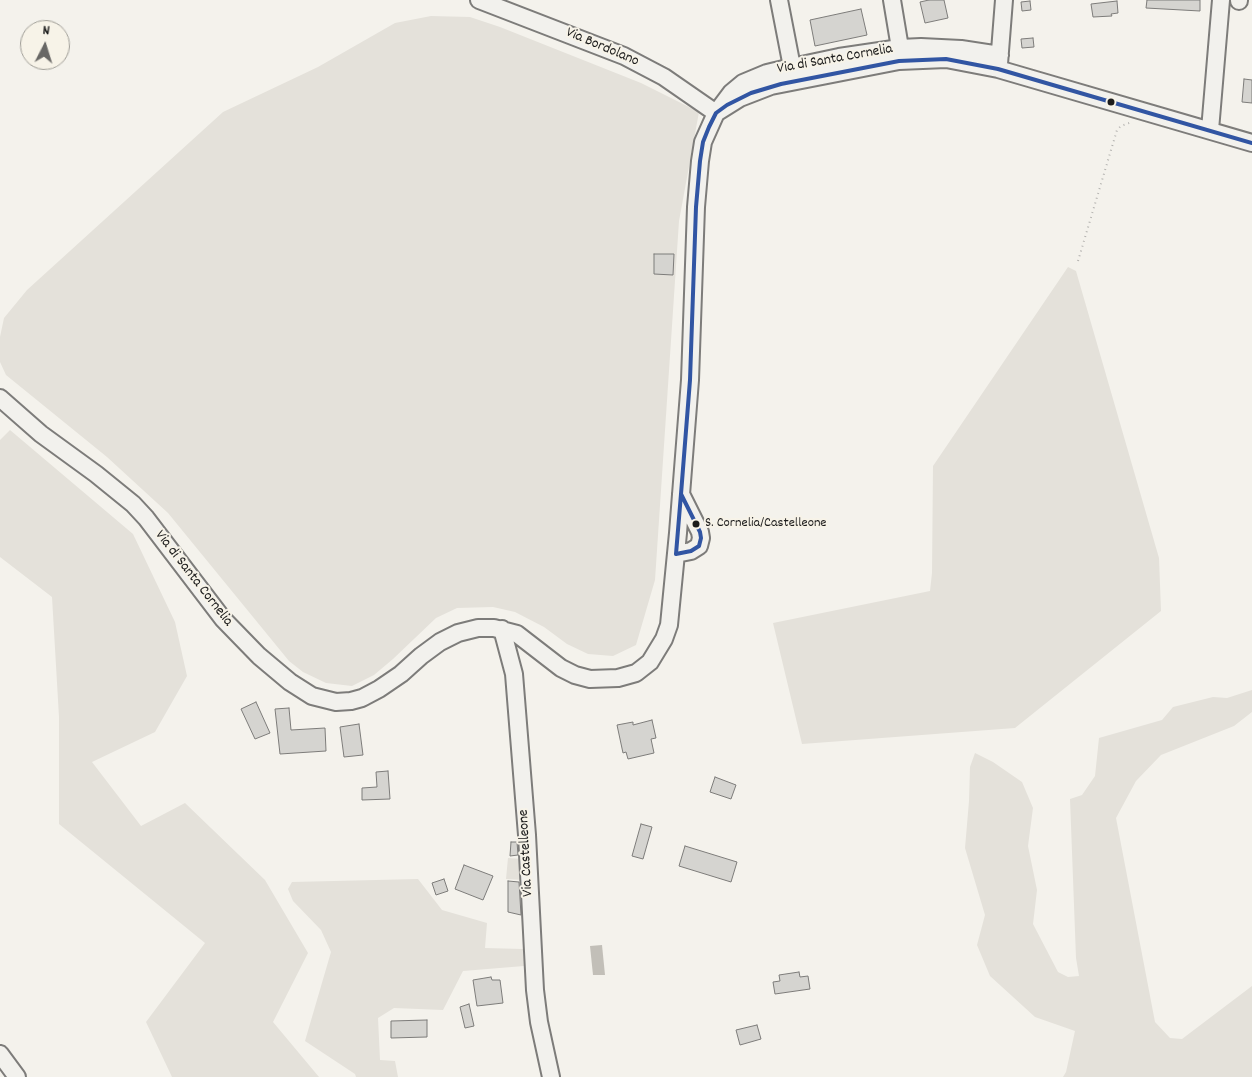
<!DOCTYPE html>
<style>
body{margin:0}
#map{position:relative;width:1252px;height:1077px;overflow:hidden;background:#f4f2ec;font-family:Dekko,sans-serif}
canvas{display:block}
.north{position:absolute;left:20px;top:20px;width:50px;height:50px;box-sizing:border-box;background:#f7f3e8;border:1px solid #9f9d96;border-radius:50%;rotate:5deg;font-size:14px;font-weight:700;line-height:20px;text-align:center;color:#1c1c1c}
.north::after{content:'';display:block;margin:auto;width:18px;height:22px;background:#686765;clip-path:polygon(50% 0,100% 100%,50% 72%,0 100%)}
</style>
<div id="map">
<canvas width="1252" height="1077"></canvas>
<div class="north">N</div>
</div>
<script>
const g = document.querySelector('canvas').getContext('2d');
g.lineJoin = 'round';
function paint(path, color) {
  g.fillStyle = color;
  g.fill(path, 'evenodd');
}
function toPath(rows) {
  const path = new Path2D();
  for (const r of rows) {
    path.moveTo(r[0], r[1]);
    for (let i = 2; i < r.length; i += 2) path.lineTo(r[i], r[i + 1]);
  }
  return path;
}
function stroke(path, color, width, dash) {
  g.strokeStyle = color;
  g.lineWidth = width;
  g.lineCap = dash ? 'butt' : 'round';
  g.setLineDash(dash || []);
  g.stroke(path);
}
function label(font, color, halo, rows, align = 'center') {
  g.font = font + ' Dekko,sans-serif';
  g.lineWidth = 4;
  g.setLineDash([]);
  g.textBaseline = 'middle';
  g.strokeStyle = halo;
  g.fillStyle = color;
  for (const [text, x, y, turn = 0] of rows) {
    g.save();
    g.translate(x, y);
    g.rotate((+turn || 0) * Math.PI / 180);
    g.textAlign = isNaN(turn) ? turn : align;
    if (halo) g.strokeText(text, 0, 0);
    g.fillText(text, 0, 0);
    g.restore();
  }
}
paint(toPath([
 [431,16,470,17,500,27,641,83,699,112,679,221,655,580,636,645,613,656,588,654,567,644,544,627,515,612,493,607,457,608,436,618,393,659,374,675,352,686,326,683,303,672,289,661,168,513,107,457,6,375,0,362,0,337,4,318,27,290,223,112,318,67,395,23],
 [1068,267,1076,271,1159,558,1161,611,1015,728,802,744,773,623,930,591,932,573,933,466],
 [10,430,133,534,175,622,187,676,155,732,92,762,141,826,185,803,265,880,308,953,273,1022,319,1077,172,1077,146,1022,205,943,59,824,59,717,52,597,0,557,0,440],
 [1252,690,1252,712,1234,726,1161,755,1136,781,1116,818,1155,1022,1170,1038,1182,1039,1252,986,1252,1077,1063,1077,1066,1072,1075,1031,1035,1017,990,976,977,945,985,915,965,848,969,801,970,767,975,753,993,762,1022,782,1033,808,1028,846,1037,890,1033,924,1058,972,1068,977,1079,976,1076,958,1070,799,1082,795,1095,776,1099,738,1162,720,1173,707,1213,697,1227,698],
 [508,858,523,859,524,880,506,879],
 [418,879,442,910,487,923,485,948,523,949,524,966,463,971,443,1010,394,1008,378,1018,380,1060,395,1061,398,1077,356,1077,355,1074,305,1041,331,952,321,930,293,901,288,889,292,882]
]), '#e4e1da');
paint(toPath([
 [602,945,605,975,593,975,590,946]
]), '#c2bfb8');
const building = toPath([
 [929,0,944,0,948,18,925,23,920,2,929,0],
 [1147,0,1200,0,1200,11,1146,8,1147,0],
 [1030,1,1031,10,1022,11,1021,2,1030,1],
 [1117,1,1118,13,1111,14,1112,16,1093,17,1091,4,1117,1],
 [861,9,867,35,815,46,810,20,861,9],
 [1033,38,1034,47,1022,48,1021,39,1033,38],
 [1244,79,1252,80,1252,103,1242,102,1244,79],
 [654,254,674,254,673,275,654,274,654,254],
 [256,702,270,733,255,739,241,709,256,702],
 [289,708,291,730,325,728,326,751,280,754,275,709,289,708],
 [652,720,656,738,651,739,654,753,628,759,626,752,623,753,617,725,633,722,633,725,652,720],
 [359,724,363,755,344,757,340,727,359,724],
 [388,771,390,799,362,800,362,788,377,787,376,772,388,771],
 [715,777,736,785,731,799,710,792,715,777],
 [641,824,652,827,643,859,632,856,641,824],
 [511,842,517,842,518,855,510,856,511,842],
 [685,846,737,862,731,882,679,866,685,846],
 [464,865,493,876,483,900,455,889,464,865],
 [444,879,448,891,436,895,432,883,444,879],
 [508,881,519,882,521,915,508,912,508,881],
 [799,972,800,977,808,976,810,989,775,994,773,982,780,981,779,975,799,972],
 [491,977,492,980,500,980,503,1003,477,1006,473,980,491,977],
 [469,1004,474,1026,465,1028,460,1007,469,1004],
 [427,1020,427,1037,391,1038,391,1021,427,1020],
 [757,1025,761,1039,740,1045,736,1030,757,1025]
]);
paint(building, '#d5d4d0');
stroke(building, '#7d7c7a', 1);
const minor = toPath([
 [479,0,624,56,664,77,716,113,731,93,743,83,767,73,792,67,839,57,900,48,921,47,961,49,1000,55],
 [779,0,792,67],
 [892,0,900,48],
 [1239,1,1239,0],
 [999,64,1004,0],
 [1210,130,1221,0],
 [0,398,41,434,96,474,133,504,146,518,223,619,259,656,290,682,312,696,336,702,351,701,362,698,379,689,401,674,421,656,440,642,458,633,478,628,494,628,517,634,561,668,575,675,590,679,618,678,636,673,650,662,664,639,669,625,678,533,690,380,696,207,700,161,703,142,716,113,740,98,771,86,899,61,946,59,998,69,1252,143],
 [676,554,691,551,699,546,701,538,700,532,681,494],
 [502,629,514,674,527,835,535,990,539,1022,551,1077],
 [0,1054,17,1077]
]);
stroke(minor, '#7d7c7a', 20);
stroke(toPath([
 [1078,261,1117,130,1121,126,1132,122]
]), '#b4b3b0', 2, [1, 4]);
stroke(minor, '#f2f1ed', 16);
stroke(toPath([
 [681,494,700,532,701,538,699,546,691,551,676,554,681,494],
 [681,494,690,380,696,207,700,161,703,142,709,127,716,113,727,105,751,93,781,84,899,61,946,59,998,69,1252,143]
]), '#3155a3', 4);
for (const [x, y, r, color] of [
 [1111,102,4.5,"#1c1c1c"],
 [696,524,4.5,"#1c1c1c"]
]) {
  const dot = new Path2D();
  dot.arc(x, y, r, 0, 2 * Math.PI);
  g.fillStyle = color;
  g.fill(dot);
  stroke(dot, '#f7f3e8', 2);
}
label('14px', '#1c1c1c', '#f7f3e8', [
 ["S. Cornelia/Castelleone",705,524]
], 'left');
label('15px', '#1c1c1c', '#f7f3e8', [
 ["Via Bordolano",602,48,23],
 ["Via di Santa Cornelia",835,60,-10],
 ["Via di Santa Cornelia",193,579,52],
 ["Via Castelleone",527,853,-93]
]);
</script>
